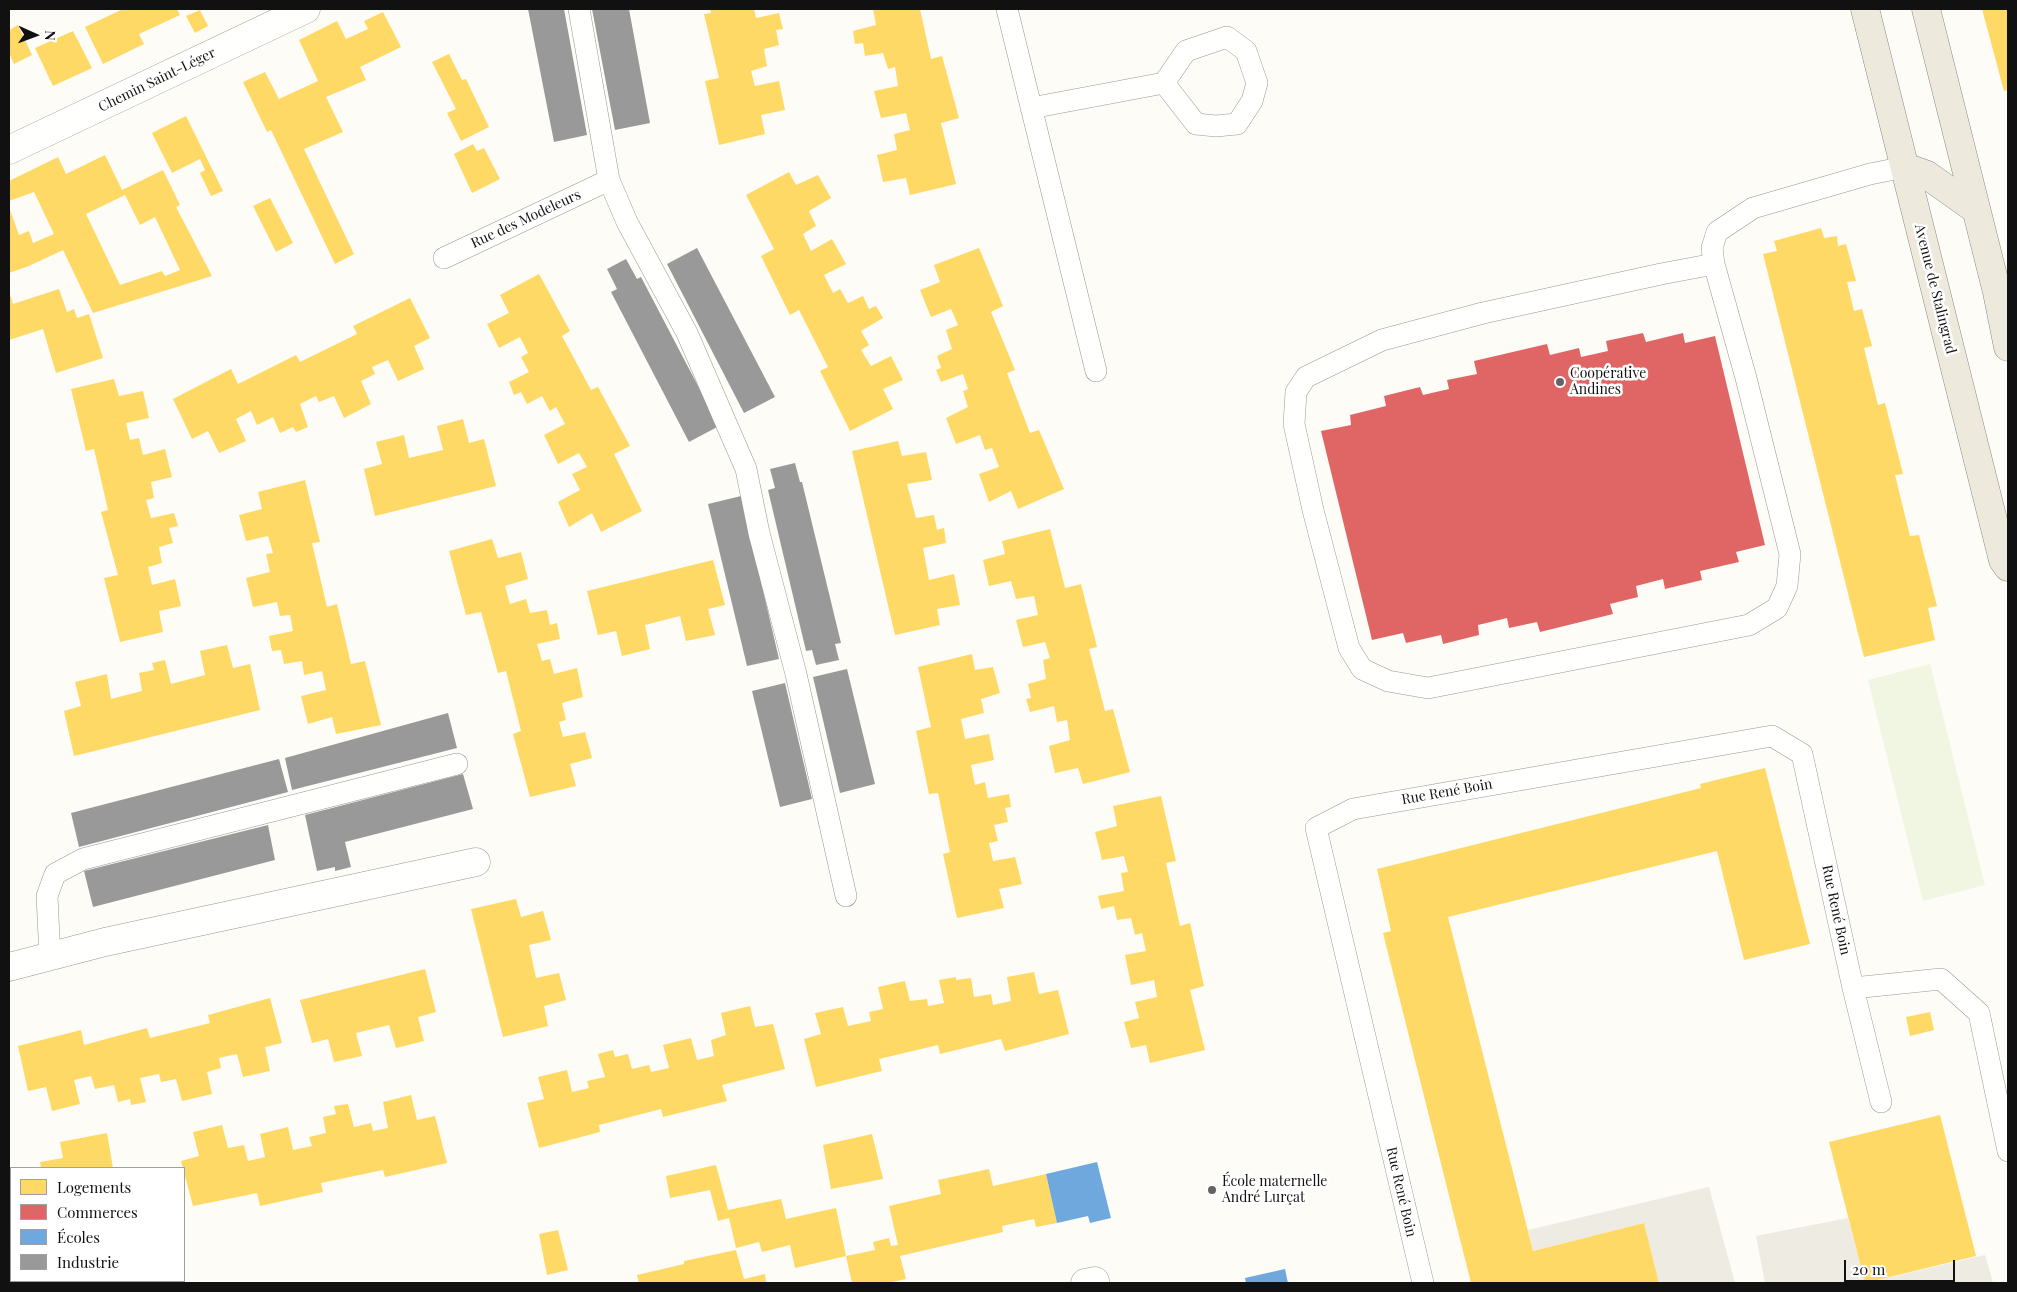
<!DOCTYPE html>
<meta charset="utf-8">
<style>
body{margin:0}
#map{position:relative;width:2017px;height:1292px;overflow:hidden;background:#fdfcf7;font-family:"Playfair Display",serif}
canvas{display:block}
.frame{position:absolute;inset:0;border:10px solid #111;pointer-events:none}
.legend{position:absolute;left:10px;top:1167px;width:175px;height:115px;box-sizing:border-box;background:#fff;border:1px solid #a0a0a0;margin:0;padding:6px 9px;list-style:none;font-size:15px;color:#111}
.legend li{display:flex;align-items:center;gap:10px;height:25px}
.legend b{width:25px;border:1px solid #a0a0a0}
.north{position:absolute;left:10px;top:10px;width:50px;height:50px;-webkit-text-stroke:4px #fff;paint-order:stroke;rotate:92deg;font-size:14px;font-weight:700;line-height:20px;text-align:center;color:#111}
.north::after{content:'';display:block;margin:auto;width:18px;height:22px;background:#111;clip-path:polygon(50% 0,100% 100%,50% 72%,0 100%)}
.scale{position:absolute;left:1844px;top:1260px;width:111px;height:22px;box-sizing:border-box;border:2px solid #111;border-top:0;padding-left:6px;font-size:15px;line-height:18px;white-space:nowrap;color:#111;-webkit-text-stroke:4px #fff;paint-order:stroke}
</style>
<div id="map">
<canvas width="2017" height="1292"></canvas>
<div class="frame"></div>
<ul class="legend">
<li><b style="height:14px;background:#ffd966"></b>Logements</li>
<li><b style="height:14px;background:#e06666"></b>Commerces</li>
<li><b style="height:14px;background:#6fa8dc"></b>Écoles</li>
<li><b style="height:14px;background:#999"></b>Industrie</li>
</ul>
<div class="north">N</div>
<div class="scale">20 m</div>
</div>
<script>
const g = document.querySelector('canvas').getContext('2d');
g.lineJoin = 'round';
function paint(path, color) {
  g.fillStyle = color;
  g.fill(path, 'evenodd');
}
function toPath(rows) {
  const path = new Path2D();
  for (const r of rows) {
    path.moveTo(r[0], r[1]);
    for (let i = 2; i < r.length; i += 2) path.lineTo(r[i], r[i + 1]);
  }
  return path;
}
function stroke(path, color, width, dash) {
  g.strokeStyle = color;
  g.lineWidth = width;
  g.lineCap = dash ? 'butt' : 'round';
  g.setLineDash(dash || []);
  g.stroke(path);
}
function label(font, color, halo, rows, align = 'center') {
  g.font = font + ' "Playfair Display",serif';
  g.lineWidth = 5;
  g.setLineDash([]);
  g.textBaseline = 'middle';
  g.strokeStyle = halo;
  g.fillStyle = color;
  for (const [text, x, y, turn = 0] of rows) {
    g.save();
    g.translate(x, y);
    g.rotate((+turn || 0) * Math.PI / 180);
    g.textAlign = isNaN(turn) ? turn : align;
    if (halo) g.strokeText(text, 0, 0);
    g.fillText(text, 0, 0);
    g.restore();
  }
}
paint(toPath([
 [1930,664,1985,885,1923,901,1868,680]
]), '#f0f6e1');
paint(toPath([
 [1709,1187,1735,1283,1659,1283,1644,1223,1533,1251,1528,1230],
 [1848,1218,1865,1283,1985,1255,1993,1283,1765,1283,1756,1236]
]), '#edebe2');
paint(toPath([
 [123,9,177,9,180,15,139,34,144,44,103,64,85,27],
 [710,9,754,9,756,18,779,13,783,29,776,30,779,45,764,49,767,66,751,71,755,86,779,81,785,110,761,115,765,134,719,145,705,81,719,78,704,14,711,13],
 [873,9,920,9,931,59,942,56,959,118,941,123,956,184,910,195,906,178,883,182,877,155,897,150,894,134,910,130,906,113,881,118,878,107,874,91,898,86,895,67,888,69,883,53,865,56,863,43,855,44,853,31,876,25],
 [1982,9,2008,9,2008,90,2004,91],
 [200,10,208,26,195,33,186,16],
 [383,12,401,47,360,67,366,80,326,97,343,132,304,149,354,254,335,264,271,130,267,132,243,82,265,72,279,99,318,81,299,40,337,21,346,39,368,29,364,21],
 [18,25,32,55,14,64,9,53,9,30],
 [73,31,92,68,53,86,35,48],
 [449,54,462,80,466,79,489,127,461,141,447,113,456,109,432,62],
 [186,116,223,191,211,196,200,173,205,170,200,159,172,173,152,133],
 [473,144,477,151,484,148,500,179,472,193,454,154],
 [105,155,122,190,163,170,180,205,176,207,212,276,93,313,63,250,29,266,9,273,9,207,19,235,29,231,33,243,54,234,34,192,9,201,9,181,58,157,66,174],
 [125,195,140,225,155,217,180,270,165,276,162,271,120,285,86,214],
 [789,172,796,185,818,175,831,198,809,211,816,226,803,234,811,251,832,239,846,264,824,275,833,293,840,289,848,303,863,296,869,309,876,306,883,318,861,331,869,345,861,350,871,366,891,356,903,380,883,389,893,409,850,431,820,371,828,367,799,310,790,315,761,256,774,249,746,195],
 [270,198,293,243,276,252,253,206],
 [1821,228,1824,238,1837,236,1838,246,1846,244,1856,281,1847,282,1854,311,1862,309,1872,346,1864,348,1878,405,1885,403,1903,474,1895,475,1910,536,1919,535,1937,606,1928,608,1935,640,1864,657,1763,254,1777,251,1774,241],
 [979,248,1003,306,991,312,1015,370,1007,373,1030,433,1039,430,1064,489,1018,509,1011,491,989,502,979,474,999,467,992,448,985,450,980,435,956,444,946,418,968,407,963,391,968,389,963,374,941,382,936,370,941,368,937,356,952,349,946,330,958,325,951,309,931,317,920,290,940,282,934,265],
 [539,274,570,331,562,336,591,390,598,387,630,446,614,454,642,511,601,532,592,513,569,527,558,502,580,490,572,474,587,467,579,453,558,464,544,435,565,424,556,407,550,411,542,396,527,404,521,392,514,395,509,382,529,372,521,357,528,353,520,337,499,348,487,324,509,313,500,295],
 [59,289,67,312,74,309,77,318,89,314,103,358,56,373,43,329,9,340,9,291,13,304],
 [410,298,430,338,414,346,424,369,398,381,388,360,372,367,375,374,361,381,371,404,344,418,334,396,319,402,316,396,300,404,308,427,296,432,293,427,280,433,273,417,257,425,251,411,236,419,246,441,219,453,208,431,192,439,173,399,231,369,238,384,296,355,300,362,357,334,353,326],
 [114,379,119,396,143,391,149,418,126,423,130,440,139,438,143,455,165,449,172,477,151,482,154,498,146,500,151,518,174,513,178,526,169,528,173,543,159,547,162,563,148,567,152,585,175,579,181,606,159,611,163,632,120,642,104,578,118,575,101,512,108,510,94,449,86,451,71,389],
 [463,419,469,443,484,439,496,486,375,516,364,469,382,464,376,442,404,435,409,458,443,450,437,426],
 [898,441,902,456,926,452,932,480,907,484,916,518,934,515,937,530,944,528,946,543,923,548,929,580,954,574,960,605,937,609,940,625,895,635,852,451],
 [305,480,320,542,312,543,327,607,337,604,351,664,365,661,381,725,336,734,332,717,308,724,301,696,326,690,322,671,304,675,302,661,284,664,281,650,272,651,269,636,293,631,290,615,280,616,277,602,253,607,246,578,270,572,266,554,273,553,268,536,246,541,239,515,262,509,258,492],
 [1050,529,1065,588,1081,584,1097,647,1089,649,1105,711,1113,709,1130,772,1083,784,1078,768,1055,773,1049,746,1070,740,1067,720,1057,722,1054,706,1030,712,1026,699,1031,698,1028,684,1046,679,1043,660,1050,658,1045,642,1023,647,1019,632,1016,620,1038,615,1034,596,1016,599,1011,581,989,586,983,560,1005,554,1002,541],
 [492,539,498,558,521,552,528,579,505,586,510,604,526,599,530,613,547,610,550,625,557,623,560,639,537,644,542,661,550,659,554,674,577,668,583,697,562,703,566,720,559,722,563,737,585,732,592,758,570,764,576,786,530,797,513,734,521,731,506,671,498,673,481,612,466,615,449,551],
 [713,560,725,605,708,609,715,635,686,641,680,616,645,625,650,649,622,656,616,631,598,635,587,591],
 [227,645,233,668,250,664,260,710,74,756,64,711,81,706,75,682,107,674,111,699,142,691,139,673,154,670,152,663,165,660,171,684,205,675,200,651],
 [972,654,975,670,993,667,1000,693,981,699,984,713,961,719,965,739,989,734,994,760,971,765,975,785,985,782,988,798,1009,794,1011,807,1005,808,1008,822,994,825,998,841,989,843,993,861,1015,857,1022,884,999,889,1004,908,957,918,943,854,950,852,938,793,929,794,916,731,931,727,918,667],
 [1765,768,1810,944,1744,960,1717,851,1448,917,1533,1251,1644,1223,1659,1283,1471,1283,1383,933,1391,931,1377,869,1701,788,1700,784],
 [1161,796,1176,861,1166,863,1180,926,1190,923,1204,986,1190,990,1205,1050,1150,1063,1146,1045,1131,1048,1124,1022,1139,1018,1135,1002,1157,997,1154,980,1131,985,1125,955,1146,951,1142,933,1135,935,1131,918,1117,920,1114,906,1101,909,1098,896,1124,891,1121,873,1128,872,1124,856,1102,860,1095,832,1117,826,1113,806],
 [516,899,521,917,543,911,551,940,529,945,536,978,559,973,566,1000,544,1006,548,1026,503,1037,471,909],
 [425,969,436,1012,418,1017,424,1041,396,1048,389,1025,356,1033,362,1056,334,1062,328,1039,312,1043,300,1000],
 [1034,972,1039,994,1058,990,1069,1034,1005,1051,1001,1039,940,1054,938,1045,879,1059,882,1071,816,1087,804,1039,821,1034,815,1013,843,1007,848,1026,871,1021,869,1012,883,1009,878,987,905,981,910,1001,927,999,928,1006,944,1003,939,980,956,977,956,980,971,978,974,997,991,994,993,1005,1011,1001,1007,977],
 [270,998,282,1043,265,1047,270,1071,243,1077,237,1054,219,1058,221,1068,207,1072,212,1094,182,1101,176,1079,161,1082,159,1074,140,1078,146,1102,131,1105,130,1099,118,1102,114,1085,95,1089,91,1076,74,1080,80,1104,52,1111,46,1087,28,1091,18,1046,81,1030,84,1045,147,1028,150,1038,210,1023,208,1015],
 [750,1006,755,1027,773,1024,785,1069,722,1085,727,1101,663,1117,661,1109,599,1125,600,1132,539,1148,527,1103,544,1099,538,1077,567,1070,572,1092,589,1088,587,1081,605,1077,598,1054,613,1050,615,1057,628,1054,632,1069,649,1065,651,1072,669,1068,663,1045,691,1038,697,1060,714,1056,711,1040,726,1035,721,1013],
 [1930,1012,1934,1030,1910,1036,1906,1017],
 [411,1095,417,1120,435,1116,447,1163,385,1177,383,1170,321,1183,323,1192,260,1206,257,1193,193,1206,181,1161,199,1156,193,1132,222,1125,228,1148,244,1145,248,1161,265,1157,260,1134,288,1127,293,1150,312,1146,309,1137,326,1133,323,1117,336,1114,334,1106,348,1104,354,1127,371,1123,373,1131,388,1128,383,1102],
 [1940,1115,1976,1256,1865,1283,1829,1142],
 [107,1133,113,1168,41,1168,40,1162,63,1158,60,1142],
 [872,1134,883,1179,831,1189,823,1145],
 [716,1165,728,1210,781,1199,786,1219,836,1208,846,1256,795,1268,790,1245,762,1252,759,1242,736,1248,729,1218,718,1221,710,1190,670,1198,666,1176],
 [989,1169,993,1186,1046,1174,1057,1223,1036,1227,1034,1219,1002,1226,1003,1232,900,1256,906,1279,888,1283,852,1283,846,1256,875,1250,873,1242,889,1238,891,1246,898,1245,889,1206,941,1194,938,1180],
 [558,1230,568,1270,547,1275,539,1234],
 [736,1250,744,1279,765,1274,766,1283,639,1283,637,1275,684,1264,684,1261]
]), '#ffd966');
paint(toPath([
 [1643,333,1646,342,1683,333,1685,343,1715,336,1765,545,1736,552,1739,562,1700,571,1702,580,1665,589,1663,579,1636,586,1638,597,1610,604,1613,614,1540,632,1537,622,1509,628,1507,618,1478,625,1479,635,1443,644,1441,635,1406,643,1403,633,1372,640,1321,431,1351,425,1350,415,1386,406,1384,396,1420,387,1423,395,1449,389,1447,380,1477,374,1474,361,1547,344,1550,355,1579,348,1581,357,1608,351,1606,341]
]), '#e06666');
paint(toPath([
 [1097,1162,1111,1218,1090,1223,1088,1216,1057,1223,1046,1174],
 [1285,1269,1288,1283,1246,1283,1245,1278]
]), '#6fa8dc');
paint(toPath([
 [528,9,564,9,587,135,554,142],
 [592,9,629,9,650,123,615,130],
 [697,248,775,397,744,413,667,264],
 [626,259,637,279,641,277,719,426,689,442,611,292,617,289,607,269],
 [795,463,800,482,802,482,841,643,835,644,839,660,816,665,812,650,806,651,768,490,775,488,770,469],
 [741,496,779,659,747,666,708,504],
 [847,669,875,784,840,793,813,677],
 [785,683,812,799,780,807,752,691],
 [448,713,457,748,292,790,285,758],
 [279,759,288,792,79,847,71,813],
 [463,774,473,809,345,842,351,867,335,871,335,867,317,871,305,815],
 [268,825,275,860,93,907,84,871]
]), '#999');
const lane = toPath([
 [579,9,609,180,627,222,687,333,746,469,759,533,796,674,846,896],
 [1007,9,1096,371],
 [1031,108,1164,83,1186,51,1227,37,1246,51,1257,83,1252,101,1237,124,1216,126,1196,124,1164,83],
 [444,258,609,180],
 [1714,264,1661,274,1483,313,1382,340,1306,377,1296,392,1294,424,1313,510,1349,648,1362,669,1388,681,1428,688,1749,625,1777,608,1787,586,1790,554,1746,378,1714,264,1712,248,1717,232,1753,208,1870,174,1905,167],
 [50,957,47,896,55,874,83,859,457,764],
 [1853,988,1941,979,1979,1013,2008,1151],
 [1423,1283,1316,828,1353,809,1772,736,1802,754,1853,988,1881,1102]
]);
const street = toPath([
 [9,150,306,9],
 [9,967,105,942,476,862],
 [1085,1283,1095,1281]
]);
const primary = toPath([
 [1865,9,2003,560,2008,567],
 [1926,9,1997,292,2008,347],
 [1905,167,1927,175,1975,209]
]);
stroke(lane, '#979795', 22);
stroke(street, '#979795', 29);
stroke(primary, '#858482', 29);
stroke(lane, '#fffffe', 21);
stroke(street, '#fffffe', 28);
stroke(primary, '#ede9dc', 28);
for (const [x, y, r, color] of [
 [1560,382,5,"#646362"],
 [1212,1190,5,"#646362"]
]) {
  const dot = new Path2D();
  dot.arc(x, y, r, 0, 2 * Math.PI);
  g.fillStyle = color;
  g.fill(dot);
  stroke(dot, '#fff', 2);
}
label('14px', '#111', '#fff', [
 ["Chemin Saint-Léger",157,80,-26],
 ["Rue des Modeleurs",526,219,-25],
 ["Avenue de Stalingrad",1935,289,76],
 ["Rue René Boin",1447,792,-10],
 ["Rue René Boin",1836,910,78],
 ["Rue René Boin",1401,1192,77]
]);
label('14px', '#111', '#fff', [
 ["Coopérative",1570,374],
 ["Andines",1570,390],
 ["École maternelle",1222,1182],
 ["André Lurçat",1222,1198]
], 'left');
</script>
